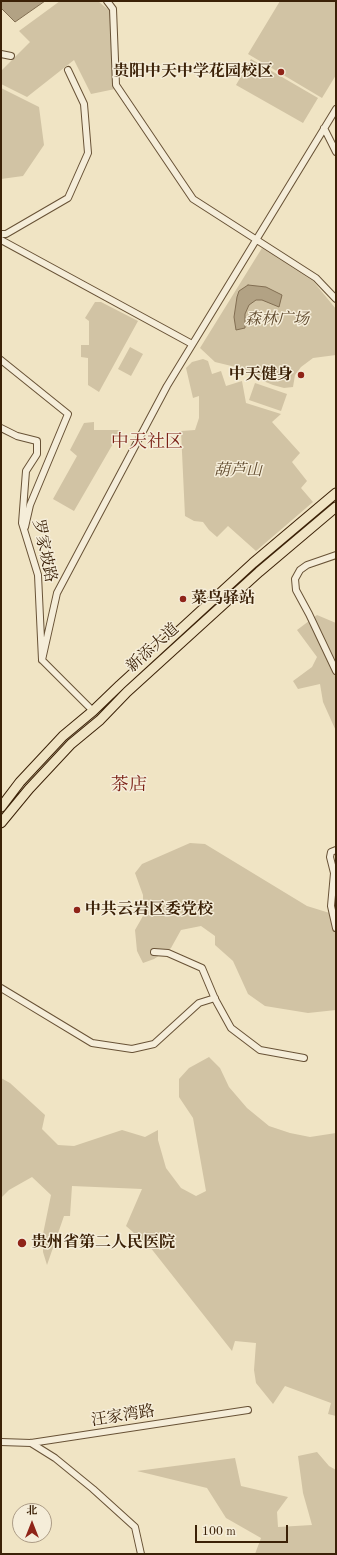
<!DOCTYPE html>
<meta charset="utf-8">
<style>
body{margin:0}
#map{position:relative;width:337px;height:1555px;overflow:hidden;background:#f0e4c4;font-family:"Old Standard TT","Noto Serif SC",serif}
canvas{display:block}
.frame{position:absolute;inset:0;border:2px solid #3b2107;pointer-events:none}
.north{position:absolute;left:12px;top:1503px;width:40px;height:40px;box-sizing:border-box;background:#f5edd9;border:1px solid #ab9b85;border-radius:50%;rotate:0deg;font-size:11px;font-weight:700;line-height:16px;text-align:center;color:#3b2107}
.north::after{content:'';display:block;margin:auto;width:14px;height:18px;background:#8f2418;clip-path:polygon(50% 0,100% 100%,50% 72%,0 100%)}
.scale{position:absolute;left:195px;top:1525px;width:93px;height:18px;box-sizing:border-box;border:2px solid #3b2107;border-top:0;padding-left:5px;font-size:12px;line-height:14px;white-space:nowrap;color:#3b2107;-webkit-text-stroke:3px #f5edd9;paint-order:stroke}
</style>
<div id="map">
<canvas width="337" height="1555"></canvas>
<div class="frame"></div>
<div class="north">北</div>
<div class="scale">100 m</div>
</div>
<script>
const g = document.querySelector('canvas').getContext('2d');
g.lineJoin = 'round';
function paint(path, color) {
  g.fillStyle = color;
  g.fill(path, 'evenodd');
}
function toPath(rows) {
  const path = new Path2D();
  for (const r of rows) {
    path.moveTo(r[0], r[1]);
    for (let i = 2; i < r.length; i += 2) path.lineTo(r[i], r[i + 1]);
  }
  return path;
}
function stroke(path, color, width, dash) {
  g.strokeStyle = color;
  g.lineWidth = width;
  g.lineCap = dash ? 'butt' : 'round';
  g.setLineDash(dash || []);
  g.stroke(path);
}
function label(font, color, halo, rows, align = 'center') {
  g.font = font + ' "Old Standard TT","Noto Serif SC",serif';
  g.lineWidth = 3;
  g.setLineDash([]);
  g.textBaseline = 'middle';
  g.strokeStyle = halo;
  g.fillStyle = color;
  for (const [text, x, y, turn = 0] of rows) {
    g.save();
    g.translate(x, y);
    g.rotate((+turn || 0) * Math.PI / 180);
    g.textAlign = isNaN(turn) ? turn : align;
    if (halo) g.strokeText(text, 0, 0);
    g.fillText(text, 0, 0);
    g.restore();
  }
}
paint(toPath([
 [60,1,98,1,111,12,115,89,91,94,74,60,27,97,1,84,1,71,30,42,19,31],
 [280,1,336,1,336,75,322,98,248,54],
 [251,59,318,98,303,123,236,85],
 [1,88,39,107,44,145,23,176,1,179],
 [262,248,313,281,336,309,336,355,313,358,301,367,295,375,293,387,284,388,273,385,256,378,248,370,215,362,200,348],
 [95,302,101,302,138,321,99,392,88,385,88,358,81,357,81,345,89,345,89,321,85,318],
 [130,347,143,354,131,376,118,369],
 [203,359,208,361,212,374,221,371,226,386,242,381,246,403,281,414,272,422,300,453,292,462,307,481,301,488,313,502,256,551,228,526,217,537,209,530,203,522,194,521,185,516,181,431,195,430,199,418,199,396,193,398,186,368,192,362],
 [255,383,287,394,281,411,249,400],
 [94,422,94,430,121,430,74,511,53,499,77,456,70,450,84,423],
 [317,615,336,623,336,731,323,702,320,684,298,689,293,681,312,667,317,657,297,630],
 [190,843,205,844,307,906,336,915,336,1010,308,1013,265,1006,248,994,233,961,215,945,215,936,201,926,181,930,171,948,154,959,143,963,137,951,135,930,143,916,143,895,135,873,142,864],
 [209,1057,220,1068,229,1087,247,1108,269,1126,290,1133,310,1137,336,1133,336,1416,328,1414,331,1403,285,1386,273,1404,256,1383,254,1370,256,1343,235,1341,232,1351,150,1247,126,1226,142,1189,72,1186,70,1216,64,1216,47,1265,43,1252,43,1234,51,1195,32,1177,9,1190,1,1198,1,1078,10,1083,45,1115,42,1129,58,1145,74,1146,122,1130,145,1137,158,1130,158,1140,166,1168,181,1188,196,1196,206,1191,193,1118,179,1097,179,1079,189,1068],
 [317,1452,329,1466,336,1470,336,1554,255,1554,261,1538,226,1518,207,1488,137,1471,235,1458,241,1486,288,1497,277,1512,278,1527,312,1525,303,1493,298,1456]
]), '#d1c3a4');
const water = toPath([
 [1,1,45,1,15,22,1,8,1,1],
 [248,285,266,287,282,295,279,307,262,300,256,300,249,305,245,314,245,328,236,330,234,317,237,297,239,291,248,285]
]);
paint(water, '#b2a284');
stroke(water, '#826e52', 1);
const minor = toPath([
 [107,1,113,9,116,85,193,199,316,278,336,299],
 [1,54,11,56],
 [324,128,336,152],
 [1,234,6,234,68,198,88,153,84,104,68,70],
 [1,240,192,344],
 [1,360,68,414,30,505,25,527],
 [1,428,17,436,37,441,37,454,26,471,22,523,38,575,42,660,93,711],
 [336,555,307,565,300,570,295,579,296,590,309,614,336,671],
 [42,660,57,593,167,386,336,109],
 [336,850,331,852,330,857,334,873,331,906,336,928],
 [154,952,168,953,202,968,215,999,231,1028,260,1050,304,1058],
 [1,988,92,1043,132,1049,154,1044,199,1003,215,998],
 [1,1442,31,1443,248,1410],
 [31,1443,55,1458,93,1489,135,1527,141,1554]
]);
const primary = toPath([
 [1,807,20,782,63,736,93,711,120,685,253,563,336,493],
 [1,823,29,789,71,744,100,720,127,692,259,572,336,507]
]);
stroke(minor, '#685236', 8);
stroke(primary, '#3b2107', 11);
stroke(minor, '#f5edd9', 6);
stroke(primary, '#f0e4c4', 9);
for (const [x, y, r, color] of [
 [281,72,4,"#8f2418"],
 [301,375,4,"#8f2418"],
 [183,599,4,"#8f2418"],
 [77,910,4,"#8f2418"],
 [22,1243,5,"#8f2418"]
]) {
  const dot = new Path2D();
  dot.arc(x, y, r, 0, 2 * Math.PI);
  g.fillStyle = color;
  g.fill(dot);
  stroke(dot, '#f5edd9', 1.5);
}
label('bold 16px', '#3b2107', '#f5edd9', [
 ["贵阳中天中学花园校区",273,72,"right"],
 ["中天健身",293,375,"right"],
 ["菜鸟驿站",191,599],
 ["中共云岩区委党校",85,910],
 ["贵州省第二人民医院",31,1243]
], 'left');
label('italic 16px', '#604a2e', '#f5edd9', [
 ["森林广场",277,320],
 ["葫芦山",238,471]
]);
label('16px', '#3b2107', '#f5edd9', [
 ["罗家坡路",44,551,78],
 ["新添大道",153,648,-42],
 ["汪家湾路",123,1416,-9]
]);
label('18px', '#7a1f14', '#f5edd9', [
 ["中天社区",147,442],
 ["茶店",129,785]
]);
</script>
